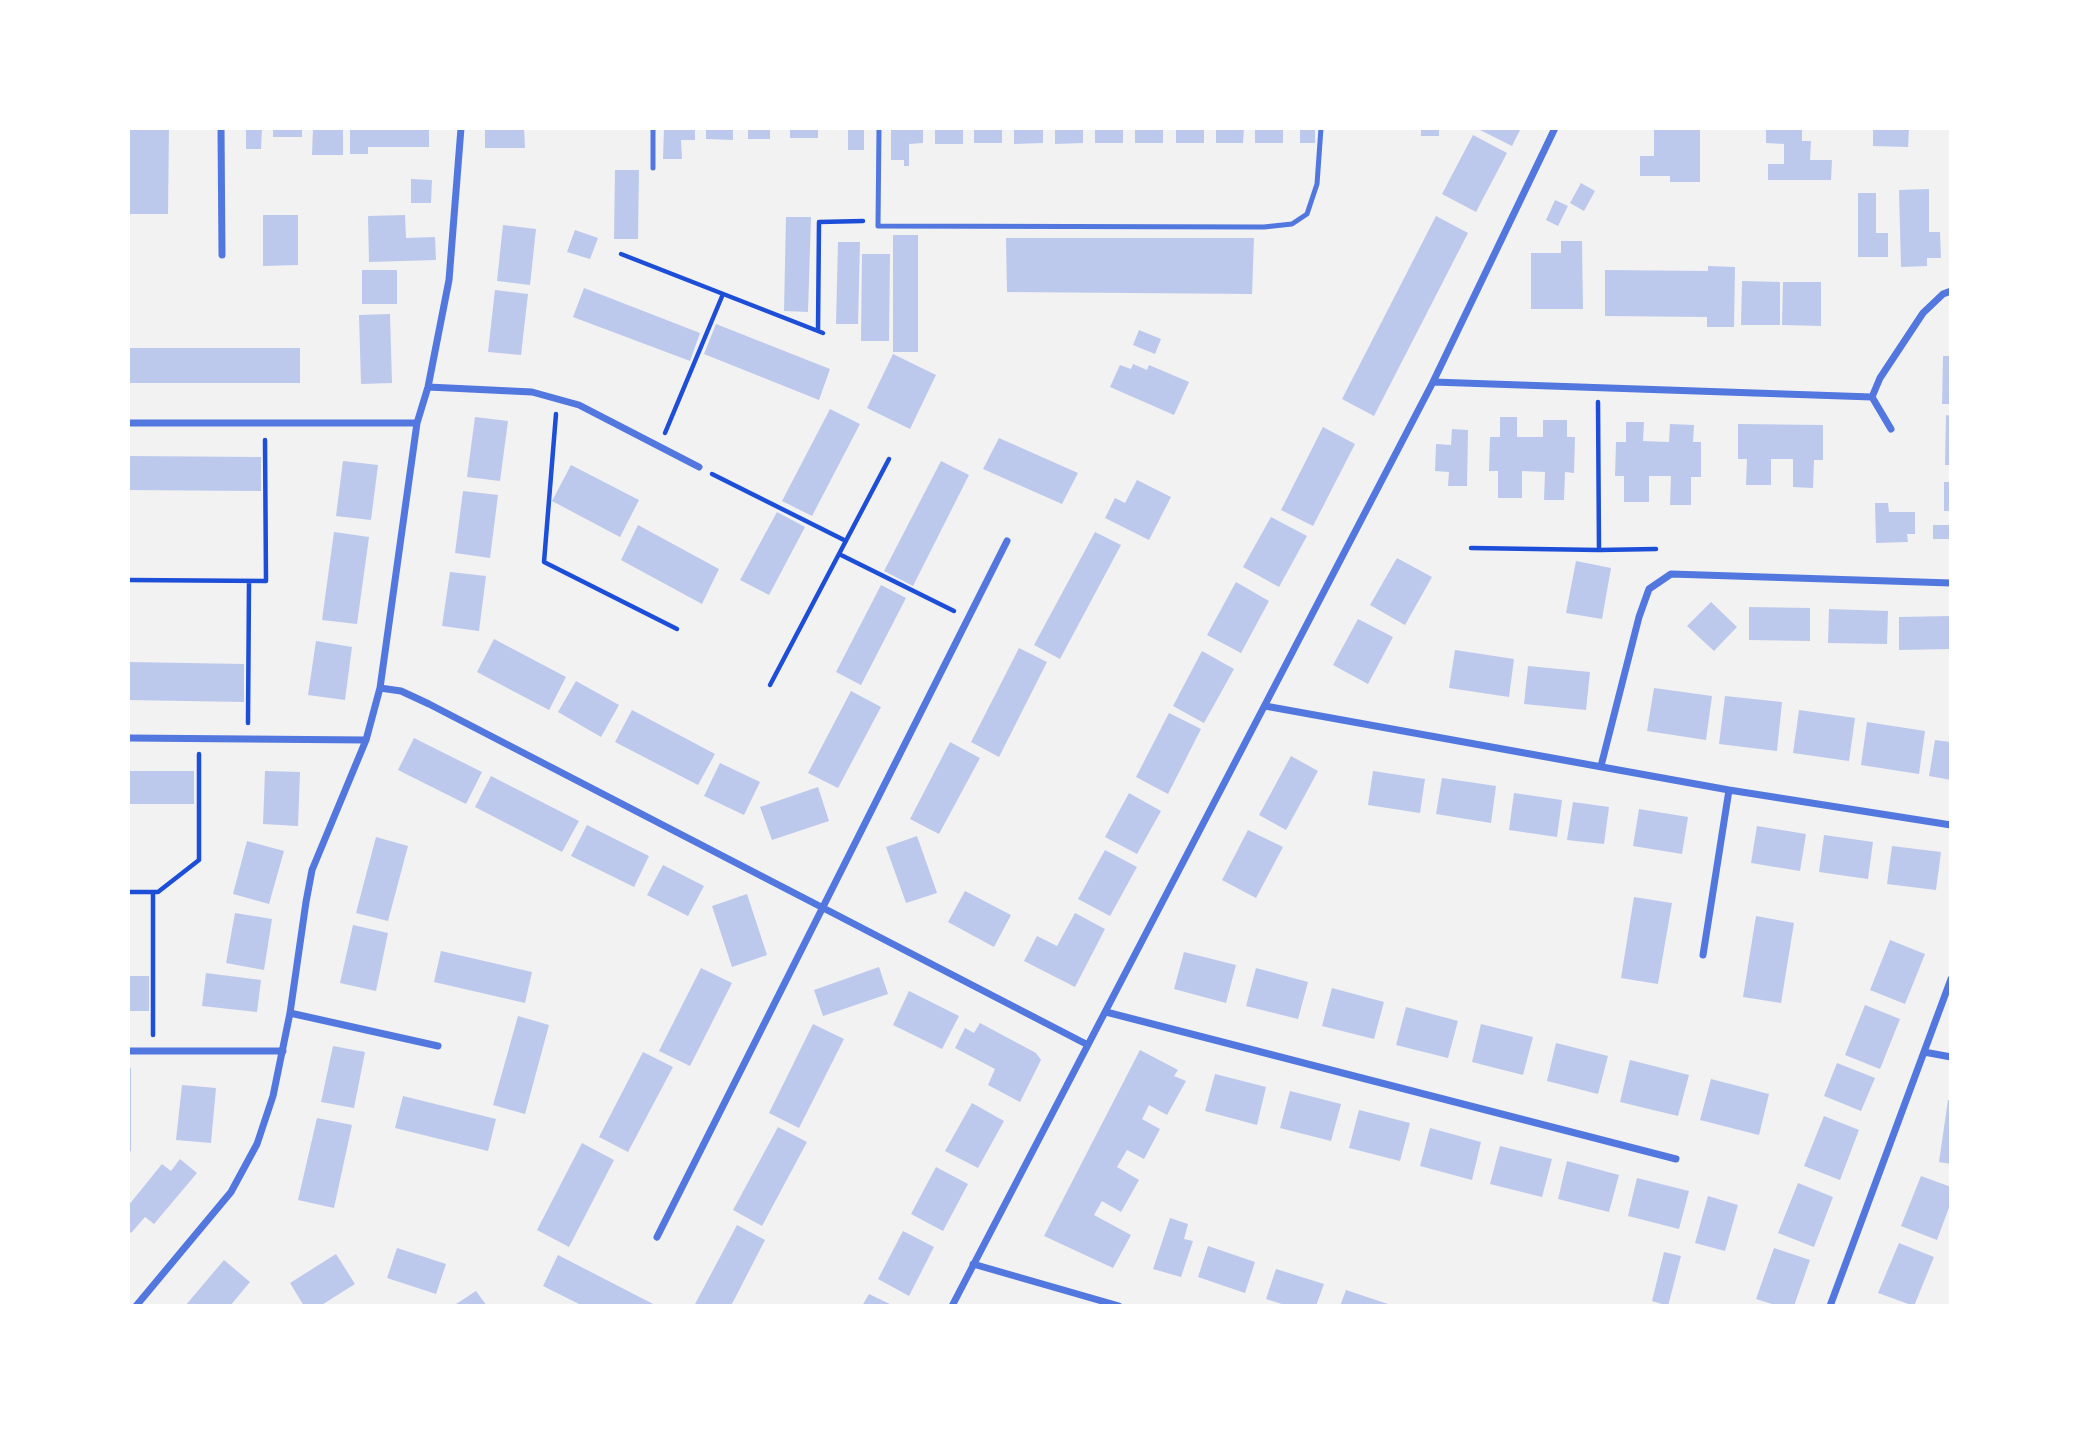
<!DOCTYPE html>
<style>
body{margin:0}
#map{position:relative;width:2079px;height:1434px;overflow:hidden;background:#f2f2f2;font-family:"Noto Sans",sans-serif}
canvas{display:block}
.frame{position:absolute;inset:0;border:130px solid #fff;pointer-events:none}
</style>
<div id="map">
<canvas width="2079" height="1434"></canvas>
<div class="frame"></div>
</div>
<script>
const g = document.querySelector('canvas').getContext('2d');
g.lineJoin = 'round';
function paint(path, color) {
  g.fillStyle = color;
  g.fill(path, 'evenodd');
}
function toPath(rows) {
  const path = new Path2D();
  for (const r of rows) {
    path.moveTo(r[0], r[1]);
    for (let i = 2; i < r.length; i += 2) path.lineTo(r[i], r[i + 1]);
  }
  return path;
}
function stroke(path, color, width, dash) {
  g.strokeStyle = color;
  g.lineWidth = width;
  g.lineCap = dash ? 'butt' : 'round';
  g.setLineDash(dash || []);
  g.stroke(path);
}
paint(toPath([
 [128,128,169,128,168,214,128,214],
 [246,128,262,128,261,149,246,149],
 [273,128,302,128,302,137,273,137],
 [313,128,343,128,343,155,312,155],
 [350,128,429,128,429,147,368,147,368,154,350,154],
 [485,128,524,128,525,148,485,148],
 [664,128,695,128,695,140,681,140,682,159,663,159],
 [706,128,733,128,733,140,706,139],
 [748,128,770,128,770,139,748,139],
 [790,128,818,128,818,138,790,138],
 [848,128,864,128,864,150,848,150],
 [891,128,923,128,923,143,909,144,909,166,904,166,904,160,891,160],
 [935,128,963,128,963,144,935,144],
 [974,128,1002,128,1002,143,974,143],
 [1014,128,1043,128,1043,143,1014,144],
 [1055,128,1083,128,1083,143,1055,144],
 [1095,128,1123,128,1123,143,1095,143],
 [1135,128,1163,128,1163,143,1135,143],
 [1176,128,1204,128,1204,143,1176,143],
 [1216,128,1244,128,1243,143,1216,143],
 [1255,128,1283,128,1283,143,1255,143],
 [1300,128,1315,128,1315,143,1300,143],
 [1421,128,1439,128,1439,136,1421,136],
 [1476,128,1521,128,1512,146],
 [1654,128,1700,128,1700,182,1670,182,1670,176,1640,176,1640,156,1654,156],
 [1766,128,1802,128,1802,141,1811,141,1810,160,1832,160,1831,180,1768,180,1768,164,1784,164,1784,144,1766,143],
 [1873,128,1909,128,1908,147,1873,146],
 [1473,135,1507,153,1476,212,1442,194],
 [615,170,639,170,638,239,614,239],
 [411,179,432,180,431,203,411,203],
 [1581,183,1595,191,1584,211,1570,203],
 [1929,189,1929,232,1940,232,1941,258,1927,258,1927,266,1901,267,1899,190],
 [1858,193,1876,193,1876,233,1888,233,1888,257,1858,257],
 [1555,200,1568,206,1558,226,1546,220],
 [263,215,298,215,298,265,263,266],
 [405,215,406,238,435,237,436,260,369,262,368,216],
 [1436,216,1468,233,1374,416,1342,399],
 [786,217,811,217,808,312,784,311],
 [503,225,536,229,530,285,497,281],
 [575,230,598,238,590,259,567,252],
 [893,235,918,235,918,352,893,352],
 [1006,238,1254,238,1252,294,1007,292],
 [1561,241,1582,241,1583,309,1531,309,1531,253,1561,253],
 [838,242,860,242,858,324,836,324],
 [862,254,890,254,889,341,861,341],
 [1708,266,1735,267,1734,327,1707,327,1707,317,1605,316,1605,270,1708,271],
 [362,270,397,270,397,304,362,304],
 [1742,281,1780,282,1780,325,1741,325],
 [1783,282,1821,282,1821,326,1782,325],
 [584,288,700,333,690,361,573,317],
 [495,290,528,294,521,355,488,352],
 [390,314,392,383,361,384,359,315],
 [716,324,830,369,819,400,704,354],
 [1139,330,1161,339,1155,354,1133,345],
 [128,348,300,348,300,383,128,383],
 [893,354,936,375,910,429,867,408],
 [1943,356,1951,356,1951,404,1942,404],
 [1133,364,1147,370,1149,365,1189,382,1174,415,1110,387,1120,365,1131,369],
 [830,409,860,424,812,516,782,501],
 [1946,415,1951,416,1951,465,1945,465],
 [475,417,508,421,500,481,467,477],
 [1500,417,1517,417,1517,437,1543,437,1543,420,1567,420,1567,437,1575,437,1574,473,1565,472,1564,500,1544,500,1545,472,1522,471,1522,498,1498,498,1498,471,1489,471,1490,437,1500,437],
 [1626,422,1644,422,1643,441,1669,442,1670,424,1694,425,1693,442,1701,442,1701,477,1691,477,1691,505,1670,505,1671,476,1649,476,1649,502,1624,502,1624,476,1615,476,1616,442,1626,442],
 [1738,424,1823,425,1823,460,1814,460,1813,488,1793,487,1793,459,1771,459,1771,485,1746,485,1747,459,1738,459],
 [1323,427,1355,444,1313,526,1281,510],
 [1452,429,1468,430,1467,486,1448,486,1449,472,1435,471,1436,444,1451,445],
 [999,438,1078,473,1062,504,983,469],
 [128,456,261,457,261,491,128,490],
 [343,461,378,465,371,520,336,516],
 [941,461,969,475,913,586,884,571],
 [571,465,639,500,620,537,552,501],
 [1137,480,1171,497,1149,540,1105,518,1115,498,1125,503],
 [1944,482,1951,482,1951,511,1944,511],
 [463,491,498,495,490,558,455,553],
 [1875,503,1888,503,1889,512,1915,512,1915,534,1907,534,1908,542,1876,543],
 [777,512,805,527,769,595,740,580],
 [1271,517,1307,536,1279,587,1243,567],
 [638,525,719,569,702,604,621,560],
 [1933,525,1951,525,1951,539,1933,539],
 [334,532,369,537,357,624,322,620],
 [1095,532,1121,545,1060,659,1034,645],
 [1397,558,1432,577,1405,625,1370,605],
 [1576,561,1611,568,1602,619,1566,613],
 [450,572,486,576,479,631,442,626],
 [1236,582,1269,601,1241,653,1207,635],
 [881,585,906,598,861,685,836,672],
 [1711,602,1737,627,1714,651,1687,626],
 [1749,607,1810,608,1810,641,1749,640],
 [1829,609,1888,611,1887,644,1828,643],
 [1951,616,1951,649,1899,650,1899,617],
 [1358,619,1393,637,1368,684,1333,665],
 [494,639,566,677,549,710,477,672],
 [316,641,352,647,345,700,308,695],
 [1019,648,1047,662,999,757,971,742],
 [1455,650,1514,659,1509,697,1449,688],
 [1202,651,1234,669,1204,723,1173,706],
 [128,662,244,664,244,702,128,700],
 [1528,666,1590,672,1586,710,1524,704],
 [576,681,619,705,601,737,558,712],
 [1654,688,1712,696,1706,740,1647,731],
 [851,691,881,707,838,788,808,773],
 [1725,696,1782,702,1777,751,1719,744],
 [632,710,715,754,698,785,615,742],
 [1799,710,1855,718,1849,761,1793,753],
 [1169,713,1201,729,1168,794,1136,777],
 [1867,722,1925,731,1919,774,1861,765],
 [414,738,482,772,466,804,398,770],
 [1935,740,1951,742,1951,780,1929,776],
 [950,742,980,758,939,834,910,819],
 [1291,756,1318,771,1286,830,1259,815],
 [720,763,760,782,744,815,704,796],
 [128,771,194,771,194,804,128,804],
 [265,771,300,772,298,826,263,824],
 [1373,771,1425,779,1420,813,1368,805],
 [491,776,579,821,562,852,475,807],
 [1442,778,1496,786,1491,823,1436,814],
 [818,787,829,821,772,840,760,807],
 [1129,793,1161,811,1137,854,1105,837],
 [1514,793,1562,800,1557,837,1509,830],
 [1573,802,1609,807,1604,844,1567,840],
 [1639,809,1688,817,1682,854,1633,846],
 [587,825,649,856,634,887,571,856],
 [1757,826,1806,834,1800,871,1751,863],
 [1248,830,1283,847,1256,898,1222,880],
 [1824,835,1873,842,1868,879,1819,872],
 [917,836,937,893,906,903,886,847],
 [376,837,408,846,388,921,356,913],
 [247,841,284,851,269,904,233,894],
 [1892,846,1941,852,1936,890,1887,884],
 [1105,850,1137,867,1110,916,1078,899],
 [663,865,704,886,688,916,647,895],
 [965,891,1011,915,994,947,948,922],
 [747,894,767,955,732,967,712,906],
 [1634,897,1672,903,1658,984,1621,978],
 [235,913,272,919,264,970,226,963],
 [1075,913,1105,929,1075,987,1024,961,1037,936,1057,946],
 [1756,916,1794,923,1781,1003,1743,997],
 [353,925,388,933,376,991,340,983],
 [1890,940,1925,954,1905,1004,1870,990],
 [441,951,532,972,525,1003,434,982],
 [1184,952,1236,965,1226,1003,1174,989],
 [879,967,888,994,823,1016,814,990],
 [701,968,732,983,690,1066,659,1051],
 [1256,968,1308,982,1298,1019,1246,1006],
 [206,973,261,980,257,1012,202,1006],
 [128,976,149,976,149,1011,128,1011],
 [1332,988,1384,1002,1374,1039,1322,1026],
 [909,991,959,1016,942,1049,893,1025],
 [1865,1005,1900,1019,1880,1069,1845,1055],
 [1406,1007,1458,1021,1448,1058,1396,1045],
 [518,1016,549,1025,525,1114,493,1105],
 [980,1023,1036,1053,1041,1060,1020,1102,988,1085,995,1069,955,1048,965,1028,974,1033],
 [813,1024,844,1039,799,1128,769,1113],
 [1481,1024,1533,1037,1523,1075,1472,1062],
 [1556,1043,1608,1056,1598,1094,1547,1081],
 [333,1046,365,1052,354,1108,321,1102],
 [1140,1050,1178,1070,1174,1076,1186,1081,1167,1115,1149,1105,1142,1119,1160,1129,1144,1159,1127,1150,1117,1167,1139,1180,1121,1212,1102,1201,1094,1215,1131,1235,1113,1268,1044,1236],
 [643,1052,673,1067,628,1152,599,1137],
 [1630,1060,1689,1075,1678,1116,1620,1102],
 [1837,1063,1875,1078,1861,1111,1824,1096],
 [1215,1074,1266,1087,1257,1125,1205,1111],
 [1711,1079,1769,1094,1759,1135,1700,1120],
 [182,1085,216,1088,211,1143,176,1140],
 [1290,1091,1341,1104,1331,1141,1280,1128],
 [403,1096,496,1119,488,1151,395,1128],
 [1948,1100,1951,1100,1951,1164,1939,1162],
 [972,1103,1004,1121,978,1168,945,1151],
 [1359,1110,1410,1123,1400,1161,1349,1148],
 [1824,1116,1859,1130,1840,1180,1804,1166],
 [317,1118,352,1125,334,1208,298,1200],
 [778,1127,807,1142,762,1226,733,1210],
 [1430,1128,1481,1142,1472,1180,1420,1166],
 [582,1143,614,1160,569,1247,537,1230],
 [1500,1146,1552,1159,1542,1197,1490,1184],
 [180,1159,197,1173,154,1224,145,1217,131,1233,128,1230,128,1206,162,1164,171,1171],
 [1567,1161,1619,1175,1609,1212,1558,1199],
 [936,1167,968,1184,943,1231,911,1214],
 [1921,1176,1951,1187,1951,1202,1937,1240,1901,1226],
 [1637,1178,1689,1191,1679,1229,1628,1216],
 [1798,1183,1833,1197,1814,1247,1778,1233],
 [1708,1196,1738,1205,1725,1251,1695,1243],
 [1170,1218,1188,1224,1184,1239,1193,1241,1181,1277,1153,1269],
 [737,1225,765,1240,733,1302,730,1306,694,1306],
 [903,1231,934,1247,909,1296,878,1279],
 [1899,1243,1934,1257,1914,1306,1878,1293],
 [1208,1246,1255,1262,1245,1293,1198,1277],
 [397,1248,446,1264,436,1294,387,1278],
 [1774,1248,1810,1260,1794,1306,1778,1306,1756,1299],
 [1664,1252,1681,1256,1668,1306,1652,1301],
 [336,1254,355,1284,320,1306,304,1306,290,1283],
 [558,1255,622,1288,657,1306,583,1306,543,1286],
 [224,1260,250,1282,230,1306,185,1306],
 [1276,1269,1324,1284,1316,1306,1288,1306,1266,1299],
 [1346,1290,1394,1306,1340,1306],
 [476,1291,487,1306,453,1306],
 [869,1294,894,1306,862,1306]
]), '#bdc9ec');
stroke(toPath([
 [621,254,823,333],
 [818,330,819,222,863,221],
 [556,414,544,562,677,629],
 [665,433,723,294],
 [712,474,846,541],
 [1471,548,1599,550,1598,402],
 [1599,550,1656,549],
 [839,554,954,611],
 [128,580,266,581,265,440],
 [770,685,889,459],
 [248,723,249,581],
 [128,892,158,892,199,860,199,754],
 [153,892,153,1035],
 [128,1151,128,1068]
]), '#1d4ed8', 4.5);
stroke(toPath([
 [879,128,878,226,1264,227,1292,224,1307,214,1317,184,1321,128],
 [653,168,653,128]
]), '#5277de', 5);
stroke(toPath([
 [221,128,222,255],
 [1433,382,1872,397,1880,378,1923,313,1943,294,1951,291],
 [428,387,532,392,579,405,699,467],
 [1872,397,1891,429],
 [128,423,417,423],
 [380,688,401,691,429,704,1088,1045],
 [1265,706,1729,790,1951,825],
 [128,738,366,740],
 [1601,766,1639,617,1649,589,1671,574,1951,583],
 [1703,955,1729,790],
 [1106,1012,1676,1159],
 [290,1013,438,1046],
 [128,1051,283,1051],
 [1924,1052,1951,1057],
 [657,1237,1007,541],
 [973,1264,1119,1306],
 [136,1306,231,1192,257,1144,273,1096,290,1013,306,902,312,870,366,740,380,688,417,423,428,387,449,280,461,128],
 [952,1306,1433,382,1555,128],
 [1830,1306,1951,979]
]), '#5277de', 7);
</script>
